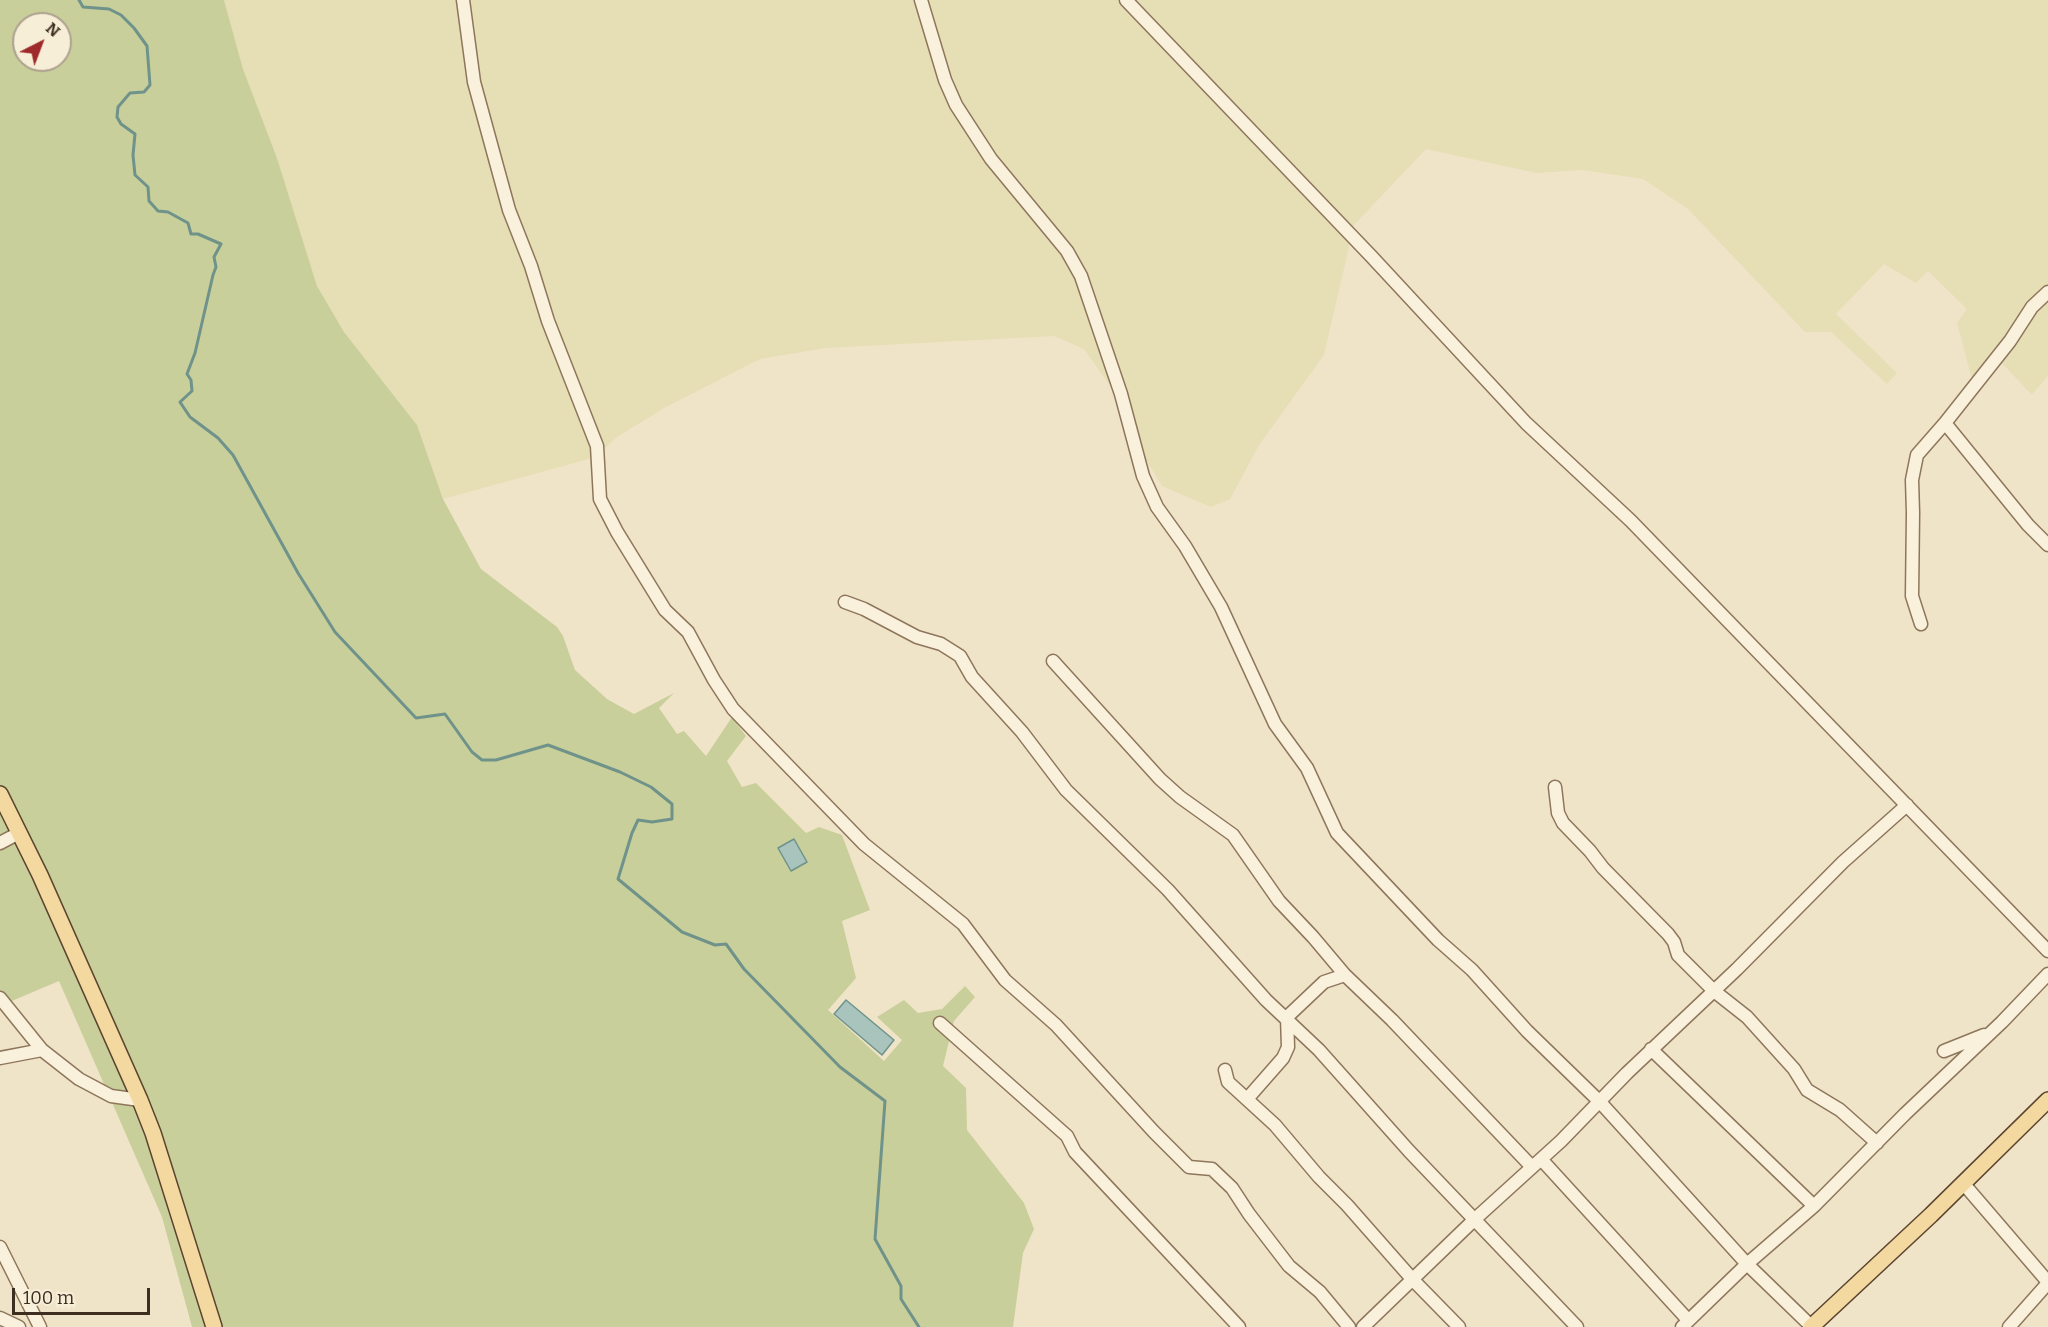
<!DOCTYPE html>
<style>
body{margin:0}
#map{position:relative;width:2048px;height:1327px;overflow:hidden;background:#f0e4c8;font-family:Bitter,serif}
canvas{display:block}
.north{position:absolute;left:12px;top:12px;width:60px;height:60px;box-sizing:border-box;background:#f7eed8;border:2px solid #ada18e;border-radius:50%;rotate:42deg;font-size:16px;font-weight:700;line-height:24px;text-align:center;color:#3d2e20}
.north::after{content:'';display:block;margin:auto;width:21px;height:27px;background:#9e2a2b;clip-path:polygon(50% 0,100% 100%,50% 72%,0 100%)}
.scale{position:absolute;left:12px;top:1288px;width:138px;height:27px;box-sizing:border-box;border:3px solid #3d2e20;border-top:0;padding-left:8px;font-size:18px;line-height:21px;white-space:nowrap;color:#3d2e20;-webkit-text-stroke:4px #f7eed8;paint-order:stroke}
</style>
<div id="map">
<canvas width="2048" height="1327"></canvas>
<div class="north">N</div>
<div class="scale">100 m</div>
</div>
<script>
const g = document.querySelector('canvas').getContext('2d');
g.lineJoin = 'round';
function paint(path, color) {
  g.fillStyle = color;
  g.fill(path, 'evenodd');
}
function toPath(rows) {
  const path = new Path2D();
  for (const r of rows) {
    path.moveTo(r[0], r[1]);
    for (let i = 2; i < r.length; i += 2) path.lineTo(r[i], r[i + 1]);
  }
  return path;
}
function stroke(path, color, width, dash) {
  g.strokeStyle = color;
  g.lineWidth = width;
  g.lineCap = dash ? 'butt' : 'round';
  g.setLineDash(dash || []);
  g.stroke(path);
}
paint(toPath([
 [224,0,2048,0,2048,376,2032,395,2000,361,1973,383,1957,323,1967,309,1928,271,1916,283,1884,264,1836,314,1897,373,1887,384,1831,332,1805,332,1688,209,1643,179,1582,170,1536,173,1426,149,1354,225,1324,355,1259,445,1230,499,1211,507,1162,486,1138,446,1114,391,1084,349,1054,336,826,348,760,359,666,407,617,437,596,457,443,499,417,425,344,332,317,286,277,158,243,69]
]), '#e6deb5');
paint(toPath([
 [0,0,224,0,243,69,277,158,317,286,344,332,417,425,443,499,481,569,557,627,563,636,575,670,607,699,634,714,674,693,659,708,677,734,684,731,706,756,732,717,746,736,727,761,742,787,756,783,806,833,819,827,842,835,870,910,842,921,856,978,828,1010,884,1061,902,1040,877,1017,904,1000,918,1013,942,1009,965,986,975,997,954,1021,943,1066,966,1088,967,1130,1024,1203,1034,1229,1023,1253,1013,1327,192,1327,162,1217,59,981,0,1006],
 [24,24,60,24,60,60,24,60]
]), '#c9cf9b');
const water = toPath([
 [794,839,807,862,791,871,778,848,794,839],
 [846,1000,894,1040,882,1055,834,1014,846,1000]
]);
paint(water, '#a9c4bc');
stroke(water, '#6f938a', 1.5);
stroke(toPath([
 [79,0,83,7,109,9,121,15,134,28,147,46,150,85,144,92,130,93,118,107,117,117,121,124,135,134,133,155,135,175,148,187,149,201,158,211,168,212,188,223,191,234,198,234,221,244,214,257,216,267,213,275,195,353,187,374,191,380,192,391,180,402,190,417,218,438,233,455,298,573,335,632,416,718,445,714,472,752,482,760,496,760,548,745,620,772,651,787,672,804,672,819,652,822,638,820,632,833,618,879,682,932,715,945,726,944,744,969,840,1067,885,1101,875,1239,901,1286,901,1299,919,1327]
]), '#6f938a', 3);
const minor = toPath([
 [463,0,474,82,509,210,531,266,548,321,597,446,600,499,617,532,665,610,688,632,714,680,733,709,864,844,963,924,1005,980,1056,1025,1154,1132,1189,1167,1212,1169,1232,1188,1249,1214,1289,1266,1320,1292,1349,1327],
 [921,0,945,80,956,105,991,159,1067,251,1081,276,1121,394,1143,476,1157,507,1185,546,1221,607,1275,724,1307,768,1337,833,1438,940,1472,970,1527,1031,1600,1102,1747,1264,1812,1327],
 [1126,0,1371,256,1526,423,1631,521,2048,951],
 [1945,423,2028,525,2048,545],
 [845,602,864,609,917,637,941,644,960,656,972,677,1022,732,1066,790,1168,890,1266,1000,1319,1050,1409,1151,1577,1327],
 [1921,624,1912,596,1913,513,1912,480,1917,455,1945,423,2010,341,2032,307,2048,292],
 [1053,661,1160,779,1180,797,1233,835,1279,901,1313,937,1345,975,1392,1020,1532,1167],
 [1555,787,1558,813,1563,823,1590,851,1603,868,1668,934,1674,942,1678,955,1714,991,1747,1017,1794,1069,1807,1090,1840,1110,1877,1143],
 [0,843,19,833],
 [0,998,42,1050,79,1079,111,1096,140,1100],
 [1287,1017,1324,982,1345,975],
 [940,1023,1067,1136,1075,1152,1239,1327],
 [1651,1049,1814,1206],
 [1944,1051,1984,1035],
 [0,1058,42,1050],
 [1225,1070,1228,1082,1275,1125,1319,1177,1347,1205,1413,1280,1459,1327],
 [1247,1099,1283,1058,1288,1047,1287,1017],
 [1541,1159,1688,1320],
 [1963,1183,2048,1282],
 [0,1247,40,1327],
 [0,1318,19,1327],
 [1363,1327,1475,1219,1561,1141,1627,1073,1737,969,1843,862,1907,805],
 [1682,1327,1747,1264,1814,1206,1905,1114,2002,1022,2048,974],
 [2009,1327,2048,1283]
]);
const major = toPath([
 [0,794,40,875,140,1100,153,1133,214,1327],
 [1811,1327,1931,1215,2048,1100]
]);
stroke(minor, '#8d765c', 15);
stroke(major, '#5b4430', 18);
stroke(minor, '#faf1dc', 12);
stroke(major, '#f3d9a0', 15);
</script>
